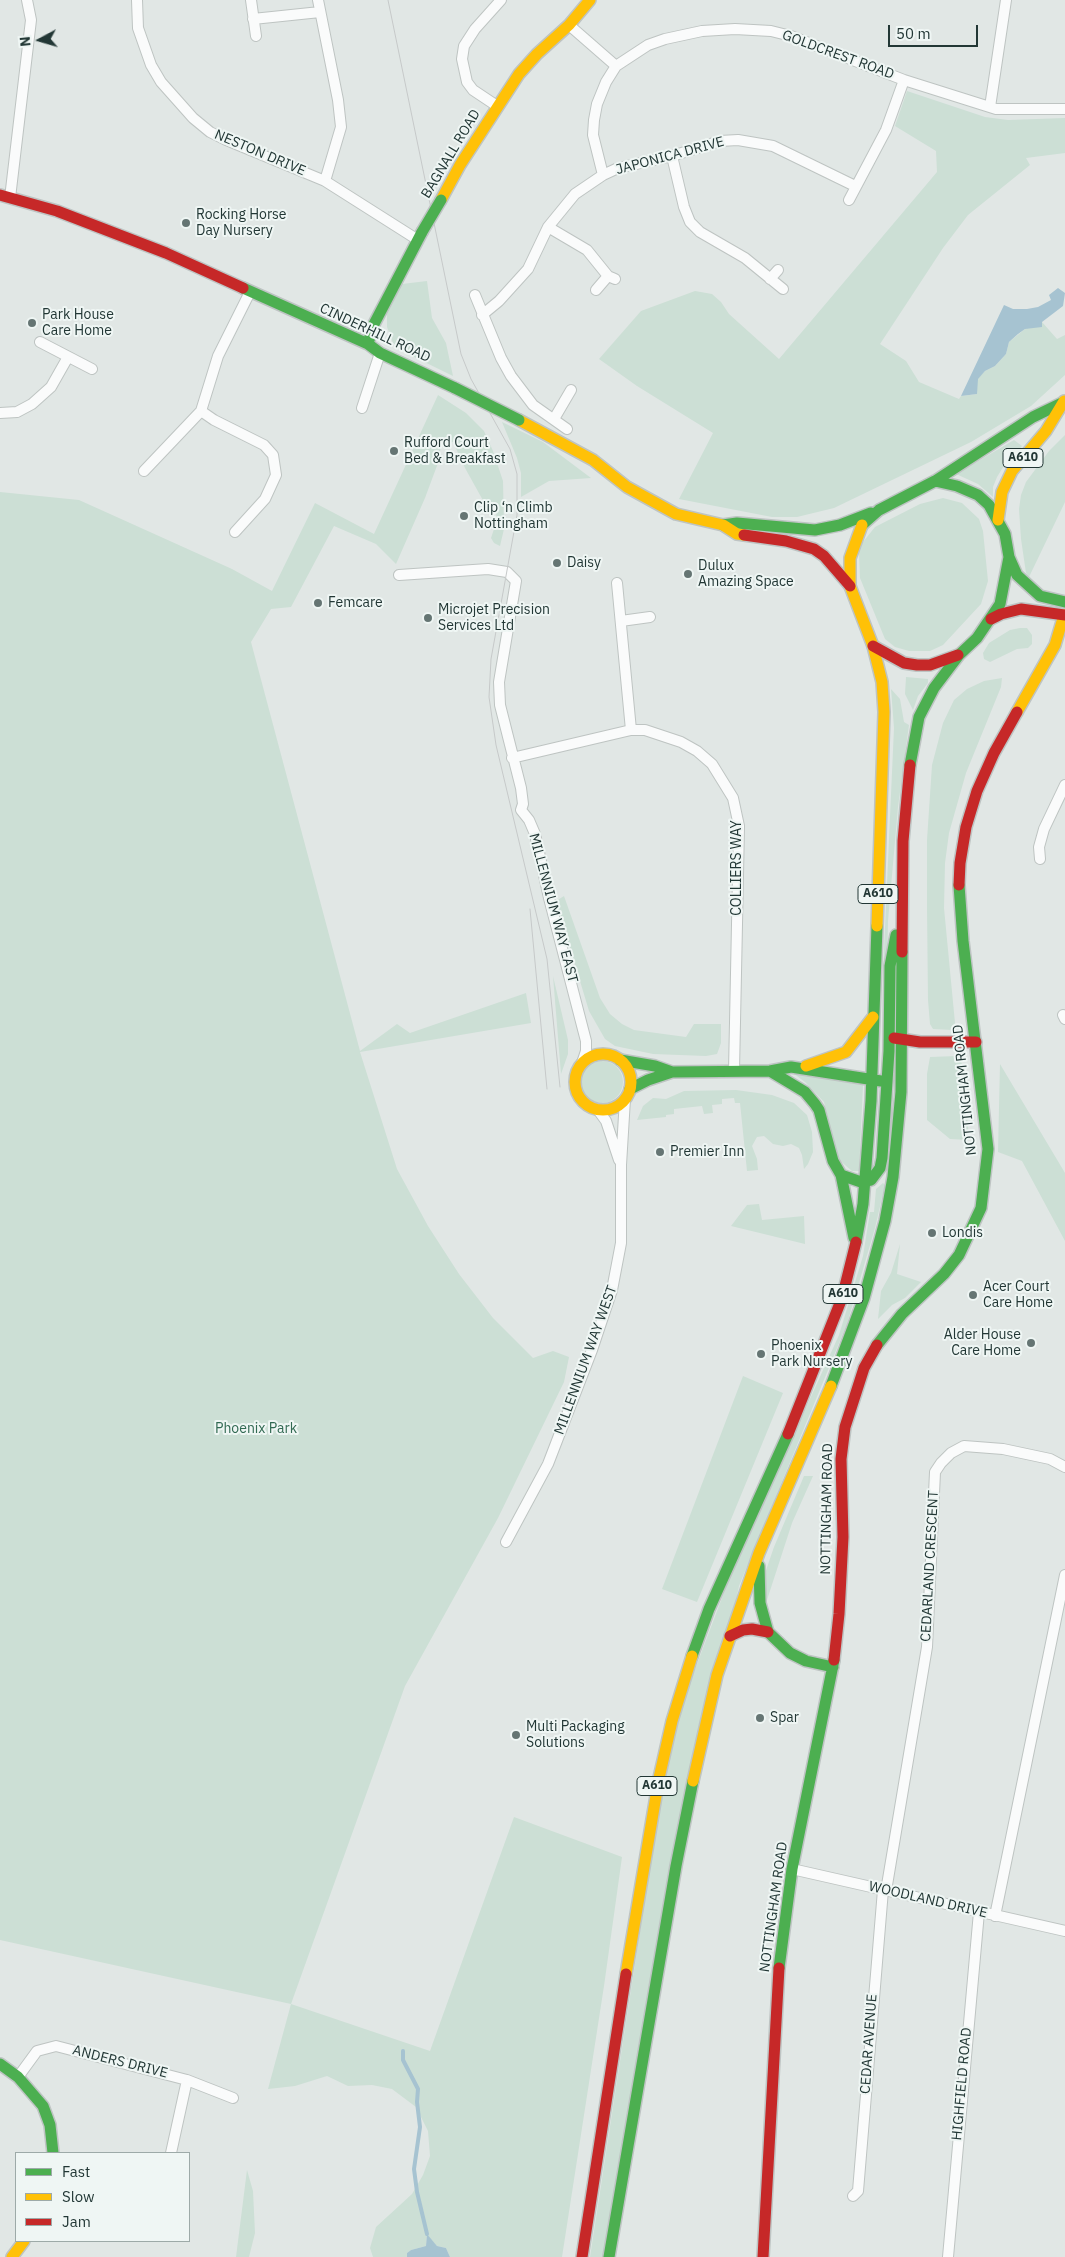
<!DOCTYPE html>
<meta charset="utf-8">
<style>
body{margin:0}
#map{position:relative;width:1065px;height:2257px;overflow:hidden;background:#e1e7e5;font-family:"IBM Plex Sans",sans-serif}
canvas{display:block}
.legend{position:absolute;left:15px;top:2152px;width:175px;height:90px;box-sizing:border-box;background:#eff6f4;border:1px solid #9daaa8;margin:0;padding:6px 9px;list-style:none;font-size:15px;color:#223735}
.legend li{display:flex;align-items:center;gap:10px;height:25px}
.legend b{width:25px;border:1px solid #9daaa8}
.north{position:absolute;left:15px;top:15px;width:50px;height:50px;-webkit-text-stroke:4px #eff6f4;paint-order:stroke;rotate:264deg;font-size:14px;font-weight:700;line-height:20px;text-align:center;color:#223735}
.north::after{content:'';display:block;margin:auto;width:18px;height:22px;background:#223735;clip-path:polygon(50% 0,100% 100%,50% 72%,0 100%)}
.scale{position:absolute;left:888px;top:25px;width:90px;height:22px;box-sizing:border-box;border:2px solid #223735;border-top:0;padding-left:6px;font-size:15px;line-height:18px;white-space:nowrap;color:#223735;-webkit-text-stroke:4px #eff6f4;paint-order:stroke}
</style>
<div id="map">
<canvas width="1065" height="2257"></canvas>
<ul class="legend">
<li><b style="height:6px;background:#4caf50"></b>Fast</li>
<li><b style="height:6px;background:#ffc107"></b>Slow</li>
<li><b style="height:6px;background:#c62828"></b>Jam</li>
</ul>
<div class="north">N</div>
<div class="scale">50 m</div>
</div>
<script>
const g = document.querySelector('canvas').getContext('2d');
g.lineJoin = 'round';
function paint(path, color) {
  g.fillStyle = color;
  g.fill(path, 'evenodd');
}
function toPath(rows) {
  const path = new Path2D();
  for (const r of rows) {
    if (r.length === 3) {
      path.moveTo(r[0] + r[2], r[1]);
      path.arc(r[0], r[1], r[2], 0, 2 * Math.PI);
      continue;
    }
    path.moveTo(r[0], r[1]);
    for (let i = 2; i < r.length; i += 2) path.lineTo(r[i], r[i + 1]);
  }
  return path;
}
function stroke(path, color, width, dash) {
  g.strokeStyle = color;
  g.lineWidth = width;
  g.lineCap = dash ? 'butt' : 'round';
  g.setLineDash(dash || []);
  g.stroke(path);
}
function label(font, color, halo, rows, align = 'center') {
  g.font = font + ' "IBM Plex Sans",sans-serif';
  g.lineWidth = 4;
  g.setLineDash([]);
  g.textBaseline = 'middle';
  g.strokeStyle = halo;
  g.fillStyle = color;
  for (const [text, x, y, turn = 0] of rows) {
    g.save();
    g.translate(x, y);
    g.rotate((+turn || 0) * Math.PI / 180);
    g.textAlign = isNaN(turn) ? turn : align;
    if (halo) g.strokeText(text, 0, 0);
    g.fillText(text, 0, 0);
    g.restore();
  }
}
paint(toPath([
 [907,91,985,117,1008,120,1065,118,1065,153,1026,158,1030,165,968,215,943,248,880,344,906,361,919,382,959,399,961,396,977,394,977,379,985,371,995,366,1006,354,1009,342,1025,329,1042,322,1057,339,1065,335,1065,375,1031,406,971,442,834,508,797,517,772,517,679,499,713,433,637,386,599,359,641,311,695,291,712,294,721,302,729,314,779,359,937,172,936,151,895,126],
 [427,281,432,318,446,343,453,376,402,351,393,343,387,327,387,314,402,284],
 [438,395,466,413,484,431,493,451,503,481,504,529,500,546,494,543,491,538,497,520,496,513,485,504,465,468,453,442,441,445,438,463,425,498,396,564,376,544,334,526,291,607,271,609,251,642,360,1051,397,1024,410,1033,526,993,531,1023,360,1052,397,1169,428,1226,459,1274,493,1318,533,1358,553,1351,569,1357,564,1382,498,1518,405,1686,291,2004,430,2051,514,1817,622,1857,604,1986,562,2257,450,2257,446,2248,437,2246,427,2235,426,2246,411,2250,407,2253,407,2257,373,2257,370,2248,376,2227,412,2194,423,2175,430,2156,428,2131,416,2107,392,2089,372,2085,348,2086,327,2076,295,2086,268,2089,291,2004,0,1940,0,492,79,500,232,569,272,591,315,503,374,534],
 [502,422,543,442,591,478,549,481,521,497,521,473,517,458],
 [1065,435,1065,502,1029,577,1026,573,1021,539,1019,509,1021,495,1026,482,1049,451],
 [1014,440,1022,446,1005,464,997,477,993,487,993,497,978,484,956,474],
 [943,498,962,503,979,519,983,531,988,581,981,604,943,645,930,651,909,651,895,647,885,639,860,578,859,553,863,542,875,527,920,504],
 [1020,628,1027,628,1032,635,1032,644,1028,648,1017,649,990,662,984,659,983,653,989,643,1010,630],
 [906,677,928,679,928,683,918,696,913,710,905,694],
 [1002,678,1001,687,966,773,949,833,945,863,944,908,955,1023,952,1030,933,1029,930,1024,928,1000,927,908,927,840,932,765,943,723,954,700,967,689,984,681],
 [891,689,900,699,904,722,909,725,898,807,888,921,887,972,883,972,894,728],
 [564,896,600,998,610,1014,622,1024,634,1030,686,1037,694,1024,721,1024,721,1043,717,1054,706,1056,653,1054,615,1046,605,1039,589,1011,556,901],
 [553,976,568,1040,568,1054,561,1074],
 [957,1056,960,1058,964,1071,969,1140,950,1139,927,1120,927,1074,930,1057],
 [602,1082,21],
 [1000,1064,1065,1173,1065,1241,1022,1161,998,1152],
 [793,1073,863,1085,859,1171,852,1171,838,1159,824,1102,805,1082],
 [736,1090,772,1095,794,1103,807,1115,812,1132,813,1152,808,1164,804,1169,802,1155,799,1148,791,1144,783,1146,773,1144,764,1136,757,1137,752,1146,757,1159,758,1170,747,1171,740,1103,735,1103,734,1098,722,1099,722,1104,712,1105,713,1113,704,1114,702,1106,674,1109,674,1114,666,1115,666,1117,637,1120,643,1106,653,1098,666,1099,684,1091],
 [883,1183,885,1185,875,1228,847,1324,739,1586,603,2257,590,2257,659,1807,683,1701,734,1566,839,1335,863,1256,870,1212,874,1212,876,1189],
 [759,1204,762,1220,804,1216,805,1244,731,1226,747,1205],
 [900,1244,897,1274,921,1282,905,1298,892,1305,878,1319,881,1291,891,1273],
 [743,1376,783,1393,697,1602,662,1589],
 [804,1476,813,1476,792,1523,767,1600,764,1576,774,1547],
 [247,2170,253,2191,255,2233,249,2257,236,2257]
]), '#ccdfd5');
paint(toPath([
 [1058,288,1065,293,1063,306,1042,322,1042,327,1025,329,1018,334,1009,342,1006,354,995,366,985,371,978,379,977,394,961,396,1004,305,1013,309,1027,309,1038,307,1051,300,1049,295],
 [427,2234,437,2246,446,2248,450,2257,407,2257,407,2253,411,2250,426,2246]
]), '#a6c3d1');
stroke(toPath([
 [403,2051,403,2060,418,2089,417,2102,420,2127,414,2169,417,2192,427,2234]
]), '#a6c3d1', 4);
const street = toPath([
 [137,0,138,28,151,65,161,82,193,118,210,132,226,140,325,181,418,240],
 [251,0,256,36],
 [318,0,338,100,341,127,325,181],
 [253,19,320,12],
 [569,25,616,66],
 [497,106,473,90,467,82,462,59,464,46,475,29,501,0],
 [990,107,1006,0],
 [672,156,684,207,690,222,700,232,745,258,783,289],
 [603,175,593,135,594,120,597,104,606,82,616,66,648,45,665,39,702,31,735,29,771,31,791,36,904,80,996,109,1065,109],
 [10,198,31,20,27,0],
 [849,200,886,130,904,80],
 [548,227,587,250,608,276,615,279],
 [770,279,778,270],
 [596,290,608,276],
 [475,295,501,358,511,376,533,405,567,429],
 [482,315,499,301,528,269,548,227,575,194,603,175,618,168,672,156,720,141,738,140,773,146,855,186],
 [40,342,92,369],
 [362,408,380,353],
 [201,411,214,420,264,445,273,455,276,475,265,499,235,532],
 [0,413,17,412,32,404,51,387,68,357],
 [554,419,571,390],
 [144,471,201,411,218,356,250,292],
 [399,575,488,569,507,572,516,581,499,682,500,705,521,788,523,804,521,810,529,820,535,834,549,898,586,1041,586,1051,582,1063],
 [617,583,631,730],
 [621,621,650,617],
 [512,758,631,730,645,730,681,742,697,751,712,764,733,798,739,826,734,1071],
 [1040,859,1039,847,1044,829,1065,785],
 [1063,1015,1065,1019],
 [598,1110,606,1121,619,1160],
 [506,1542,548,1464,592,1350,612,1290,621,1243,621,1165,625,1099],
 [792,1869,1065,1931],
 [886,1891,927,1647,935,1472,941,1463,951,1453,964,1446,1003,1449,1050,1459,1065,1467],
 [995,1916,1065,1575],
 [18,2077,37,2051,56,2046,187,2080,233,2098],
 [171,2153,187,2080],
 [853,2196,858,2191,883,1890],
 [948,2257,979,1912]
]);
const fast = toPath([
 [243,288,368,344,380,353,455,388],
 [368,344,373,326,422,232],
 [723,525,737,523,815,530,840,525,871,513],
 [862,525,879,510,935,481,1033,417,1062,403],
 [1009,557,1017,575,1040,596,1065,602],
 [910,765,919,717,934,688,959,655,977,638,1000,604,1009,557,1005,534,989,505,978,495,957,486,935,481],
 [620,1060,655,1066,672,1072,770,1071,791,1067,881,1081],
 [770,1071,805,1092,815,1104,819,1110,833,1161,841,1175,861,1182,871,1180,880,1168,882,1158,889,1051,890,966,896,935],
 [630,1089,648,1080,672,1072],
 [841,1175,854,1238],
 [856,1242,863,1204,871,1101,877,926],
 [877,1345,902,1314,944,1274,959,1255,981,1208,988,1149,963,941,959,885],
 [831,1386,864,1298,885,1221,893,1177,901,1092,902,952],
 [759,1566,760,1603,768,1632,790,1653,806,1661,833,1667],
 [692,1656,709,1609,788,1434],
 [779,1968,792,1869,834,1660],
 [0,2064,18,2077,43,2106,50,2125,53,2153],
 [609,2257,676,1866,693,1781]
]);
const slow = toPath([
 [441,200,460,165,519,74,537,54,569,25,590,0],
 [519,420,593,460,627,487,676,514,723,525,737,534,744,535],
 [998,520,1002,492,1012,471,1046,431,1064,401],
 [862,525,850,558,850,586,873,646,882,682,884,712,877,926],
 [1017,712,1055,645,1064,615],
 [603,1082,28],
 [806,1066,846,1052,873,1017],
 [693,1781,717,1675,759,1553,831,1386],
 [626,1974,659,1778,672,1721,692,1656],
 [12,2257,24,2241]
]);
const jam = toPath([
 [0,195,57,211,166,253,243,288],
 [744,535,786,541,814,549,824,556,850,586],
 [991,619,1001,614,1021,609,1065,615],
 [873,646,904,663,917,665,930,665,958,655],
 [959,885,960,863,966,827,977,791,994,753,1017,712],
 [902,952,903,841,910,765],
 [894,1038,920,1042,976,1042],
 [788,1434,842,1298,856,1242],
 [730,1636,743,1630,752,1629,768,1632],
 [834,1660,839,1614,843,1537,841,1459,845,1427,864,1368,877,1345],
 [582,2257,626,1974],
 [763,2257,779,1968]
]);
stroke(street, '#bec4c2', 12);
stroke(fast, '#bec4c3', 14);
stroke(slow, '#bec4c3', 14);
stroke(jam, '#bec4c3', 14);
stroke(street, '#fafbfb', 10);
stroke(fast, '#4caf50', 11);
stroke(slow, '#ffc107', 11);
stroke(jam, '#c62828', 11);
stroke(toPath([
 [388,0,461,354,471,379,510,449,517,474,517,515,491,659,489,697,496,745,547,959,560,1087],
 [530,909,547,1089]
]), '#c6c9c9', 1);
const fastBridge = toPath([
 [422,232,441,200],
 [455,388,519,420]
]);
stroke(fastBridge, '#bec4c3', 14, []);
stroke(fastBridge, '#4caf50', 11);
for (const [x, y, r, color] of [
 [186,223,5,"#657573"],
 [32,323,5,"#657573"],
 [394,451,5,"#657573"],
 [464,516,5,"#657573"],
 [557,563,5,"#657573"],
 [688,574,5,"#657573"],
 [318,603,5,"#657573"],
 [428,618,5,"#657573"],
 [660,1152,5,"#657573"],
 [932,1233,5,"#657573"],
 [973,1295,5,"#657573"],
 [1031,1343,5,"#657573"],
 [761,1354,5,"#657573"],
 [760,1718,5,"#657573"],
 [516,1735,5,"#657573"]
]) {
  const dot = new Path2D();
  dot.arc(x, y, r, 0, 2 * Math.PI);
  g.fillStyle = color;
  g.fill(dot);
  stroke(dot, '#eff6f4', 2);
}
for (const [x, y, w] of [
 [1023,458,40],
 [878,894,40],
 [843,1294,40],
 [657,1786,40]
]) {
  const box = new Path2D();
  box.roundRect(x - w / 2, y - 9.5, w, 19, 4);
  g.fillStyle = '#eff6f4';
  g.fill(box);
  stroke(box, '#223735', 1);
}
label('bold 12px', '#223735', null, [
 ["A610",1023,458],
 ["A610",878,894],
 ["A610",843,1294],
 ["A610",657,1786]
]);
label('14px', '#223735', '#eff6f4', [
 ["GOLDCREST ROAD",838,55,20],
 ["NESTON DRIVE",260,153,23],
 ["BAGNALL ROAD",451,154,-59],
 ["JAPONICA DRIVE",670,156,-15],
 ["CINDERHILL ROAD",375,333,25],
 ["COLLIERS WAY",737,868,-90],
 ["MILLENNIUM WAY EAST",553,908,75],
 ["NOTTINGHAM ROAD",965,1090,-96],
 ["MILLENNIUM WAY WEST",586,1360,-70],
 ["NOTTINGHAM ROAD",827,1509,-89],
 ["CEDARLAND CRESCENT",930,1566,-87],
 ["WOODLAND DRIVE",928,1900,13],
 ["NOTTINGHAM ROAD",774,1907,-82],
 ["CEDAR AVENUE",869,2044,-86],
 ["ANDERS DRIVE",120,2062,14],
 ["HIGHFIELD ROAD",962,2084,-85]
]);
label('14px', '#223735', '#eff6f4', [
 ["Rocking Horse",196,215],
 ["Day Nursery",196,231],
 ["Park House",42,315],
 ["Care Home",42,331],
 ["Rufford Court",404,443],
 ["Bed & Breakfast",404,459],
 ["Clip ‘n Climb",474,508],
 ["Nottingham",474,524],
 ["Daisy",567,563],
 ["Dulux",698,566],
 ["Amazing Space",698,582],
 ["Femcare",328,603],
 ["Microjet Precision",438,610],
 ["Services Ltd",438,626],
 ["Premier Inn",670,1152],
 ["Londis",942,1233],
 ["Acer Court",983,1287],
 ["Care Home",983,1303],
 ["Alder House",1021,1335,"right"],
 ["Care Home",1021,1351,"right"],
 ["Phoenix",771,1346],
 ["Park Nursery",771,1362],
 ["Spar",770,1718],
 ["Multi Packaging",526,1727],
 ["Solutions",526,1743]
], 'left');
label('14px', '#316952', '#eff6f4', [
 ["Phoenix Park",256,1429]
]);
</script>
